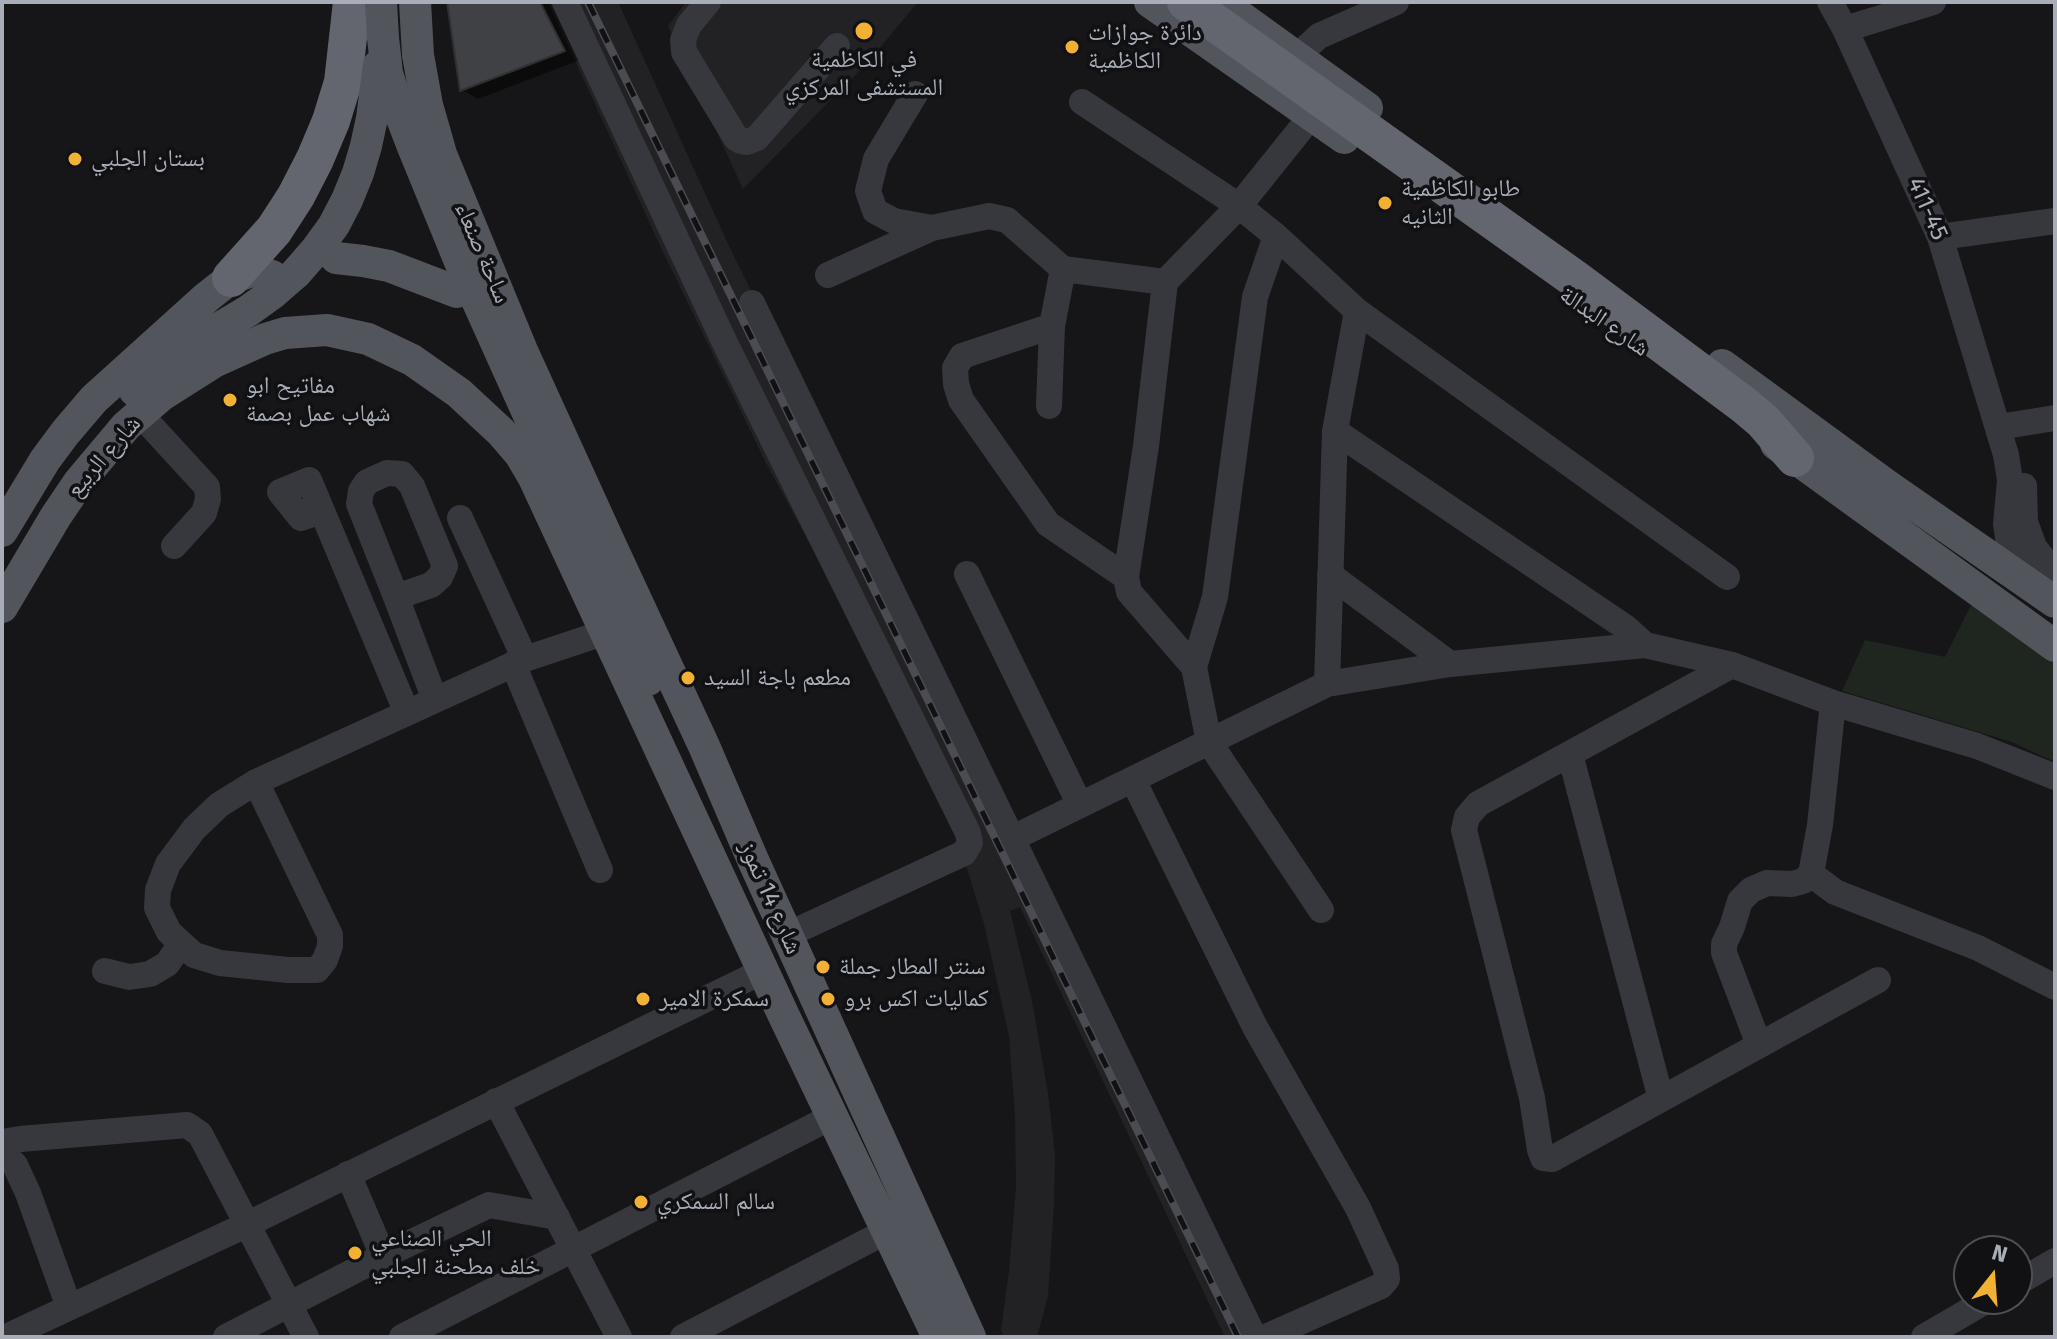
<!DOCTYPE html>
<meta charset="utf-8">
<style>
body{margin:0}
#map{position:relative;width:2057px;height:1339px;overflow:hidden;background:#161618;font-family:"Fira Sans",sans-serif}
canvas{display:block}
.frame{position:absolute;inset:0;border:4px solid #a8adb8;pointer-events:none}
.north{position:absolute;left:1953px;top:1235px;width:80px;height:80px;box-sizing:border-box;background:#111113;border:2px solid #4d4f55;border-radius:50%;rotate:17deg;font-size:22px;font-weight:700;line-height:32px;text-align:center;color:#a8adb8}
.north::after{content:'';display:block;margin:auto;width:28px;height:36px;background:#f2b134;clip-path:polygon(50% 0,100% 100%,50% 72%,0 100%)}
</style>
<div id="map">
<canvas width="2057" height="1339"></canvas>
<div class="frame"></div>
<div class="north">N</div>
</div>
<script>
const g = document.querySelector('canvas').getContext('2d');
g.lineJoin = 'round';
function paint(path, color) {
  g.fillStyle = color;
  g.fill(path, 'evenodd');
}
function toPath(rows) {
  const path = new Path2D();
  for (const r of rows) {
    path.moveTo(r[0], r[1]);
    for (let i = 2; i < r.length; i += 2) path.lineTo(r[i], r[i + 1]);
  }
  return path;
}
function stroke(path, color, width, dash) {
  g.strokeStyle = color;
  g.lineWidth = width;
  g.lineCap = dash ? 'butt' : 'round';
  g.setLineDash(dash || []);
  g.stroke(path);
}
function label(font, color, halo, rows, align = 'center') {
  g.font = font + ' "Fira Sans","Noto Naskh Arabic",sans-serif';
  g.lineWidth = 7;
  g.setLineDash([]);
  g.textBaseline = 'middle';
  g.strokeStyle = halo;
  g.fillStyle = color;
  for (const [text, x, y, turn = 0] of rows) {
    g.save();
    g.translate(x, y);
    g.rotate((+turn || 0) * Math.PI / 180);
    g.textAlign = isNaN(turn) ? turn : align;
    if (halo) g.strokeText(text, 0, 0);
    g.fillText(text, 0, 0);
    g.restore();
  }
}
paint(toPath([
 [548,2,618,2,729,246,838,467,1259,1337,1225,1337,1020,907,1010,911,1032,1001,1048,1093,1055,1154,1054,1204,1048,1296,1037,1337,1004,1337,1001,1330,1009,1271,1016,1187,1015,1116,1009,1036,984,924,949,810,876,666,765,461,663,252],
 [686,2,918,2,869,61,743,189,668,26]
]), '#222225');
paint(toPath([
 [1972,603,2055,662,2055,762,2012,742,1842,691,1865,640,1945,657]
]), '#1e261f');
paint(toPath([
 [449,2,550,2,580,60,478,99,462,90]
]), '#0007');
const building = toPath([
 [447,2,540,2,565,51,460,91,447,2]
]);
paint(building, '#404145');
stroke(building, '#303034', 2);
stroke(toPath([
 [565,2,724,341,968,833,970,843,964,853,787,935],
 [708,2,689,25,683,40,684,52,736,138,741,141,747,142,757,138,837,46],
 [1830,2,1845,29,1940,237,2006,455,2010,480,2006,524,2009,544,2034,584],
 [1845,29,1933,2],
 [1296,57,1319,36,1396,2],
 [915,94,876,159,868,191,875,211,894,221,932,228,989,216,1007,220,1063,269,1165,282],
 [1082,102,1239,206,1276,236,1357,311,1727,577],
 [1276,236,1255,297,1215,597,1194,667,1209,742,1321,910],
 [1940,237,2055,221],
 [828,275,932,228],
 [752,303,1254,1337],
 [1052,326,962,356,955,368,956,384,961,400,1048,524,1126,577],
 [1049,406,1052,326,1063,269],
 [140,414,207,487,208,499,204,513,174,546],
 [1999,427,2055,418],
 [1335,431,1625,627,1645,645],
 [2024,486,2025,522,2034,547,2055,574],
 [321,511,301,518,280,492,309,480,407,713],
 [460,518,525,659],
 [967,574,1080,805],
 [1330,575,1450,664],
 [396,597,431,585,440,577,445,566,412,486,402,474,387,473,367,482,361,491,359,504,396,597,435,700],
 [513,664,600,870],
 [1732,665,1478,804,1467,817,1464,830,1532,1098,1540,1150,1543,1158,1552,1159,1878,980],
 [1194,667,1129,592,1126,577,1146,446,1165,282,1239,206,1312,115],
 [1327,684,1335,431,1357,311],
 [1570,754,1661,1099],
 [1133,780,1255,1027,1358,1208,1386,1269,1387,1279,1381,1286,1266,1337],
 [256,782,330,935,330,946,325,960,317,970,288,970,220,963,194,955,169,932,157,908,158,890,168,864,194,829,219,805,256,782,525,659,606,632],
 [1011,839,1327,684,1450,664,1645,645,1732,665,1833,703,1977,746,2055,777],
 [1811,874,1835,892,1978,948,2055,987],
 [105,971,129,977,150,974,167,964,181,944],
 [1759,1045,1724,953,1724,944,1732,927,1740,901,1751,890,1767,883,1792,884,1803,881,1811,874,1820,825,1833,703],
 [496,1101,619,1337],
 [2,1142,20,1139,187,1125,200,1134,306,1337],
 [2,1152,15,1165,28,1193,69,1307],
 [348,1174,383,1256],
 [2017,1283,2055,1261],
 [6,1337,246,1225,763,971],
 [226,1337,383,1256,489,1205,557,1217],
 [402,1337,833,1116],
 [683,1337,887,1231],
 [1924,1337,1989,1299]
]), '#37383d', 26);
stroke(toPath([
 [415,2,418,55,427,105,441,154,523,353,611,546,704,746,753,860,970,1337],
 [1150,2,1344,138],
 [1220,2,1367,108],
 [336,258,363,261,389,266,457,292],
 [1722,365,1889,487,2055,602],
 [135,391,177,357,211,333],
 [1776,444,2055,646],
 [2,531,45,460,65,433,94,399,207,297,231,278,255,270,272,276],
 [2,607,56,516,79,482,126,426,162,395,214,362,265,339,285,333,327,330,368,339,412,360,459,393,501,432,520,454,534,478,784,1016,938,1337]
]), '#53555c', 32);
stroke(toPath([
 [1186,2,1575,279,1744,405,1763,421,1795,458],
 [231,278,274,230,296,196,315,159,331,121,343,82,352,2]
]), '#63666e', 38);
const rail = toPath([
 [588,2,1238,1337]
]);
stroke(rail, '#4a4c52', 8);
stroke(rail, '#111113', 5, [15]);
stroke(toPath([
 [381,2,383,38,387,73,398,108,413,147,463,269,648,680],
 [211,333,248,311,273,293,296,273,316,250,334,225,347,200,358,173,366,146,372,118,379,65]
]), '#53555c', 32);
for (const [x, y, r, color] of [
 [864,31,10,"#f2b134"],
 [1072,47,8,"#f2b134"],
 [75,159,8,"#f2b134"],
 [1385,203,8,"#f2b134"],
 [230,400,8,"#f2b134"],
 [688,678,8,"#f2b134"],
 [823,967,8,"#f2b134"],
 [643,999,8,"#f2b134"],
 [828,999,8,"#f2b134"],
 [641,1202,8,"#f2b134"],
 [355,1253,8,"#f2b134"]
]) {
  const dot = new Path2D();
  dot.arc(x, y, r, 0, 2 * Math.PI);
  g.fillStyle = color;
  g.fill(dot);
  stroke(dot, '#111113', 3);
}
label('24px', '#a8adb8', '#111113', [
 ["دائرة جوازات",1088,33],
 ["الكاظمية",1088,61],
 ["في الكاظمية",864,60,"center"],
 ["المستشفى المركزي",864,88,"center"],
 ["بستان الجلبي",91,159],
 ["طابو الكاظمية",1401,189],
 ["الثانيه",1401,217],
 ["مفاتيح ابو",246,386],
 ["شهاب عمل بصمة",246,414],
 ["مطعم باجة السيد",704,678],
 ["سنتر المطار جملة",839,967],
 ["سمكرة الامير",659,999],
 ["كماليات اكس برو",844,999],
 ["سالم السمكري",657,1202],
 ["الحي الصناعي",371,1239],
 ["خلف مطحنة الجلبي",371,1267]
], 'left');
label('24px', '#a8adb8', '#111113', [
 ["411-45",1927,209,66],
 ["ساحة صنعاء",482,253,67],
 ["شارع البدالة",1604,322,35],
 ["شارع الربيع",104,457,-49],
 ["شارع 14 تموز",770,898,66]
]);
</script>
